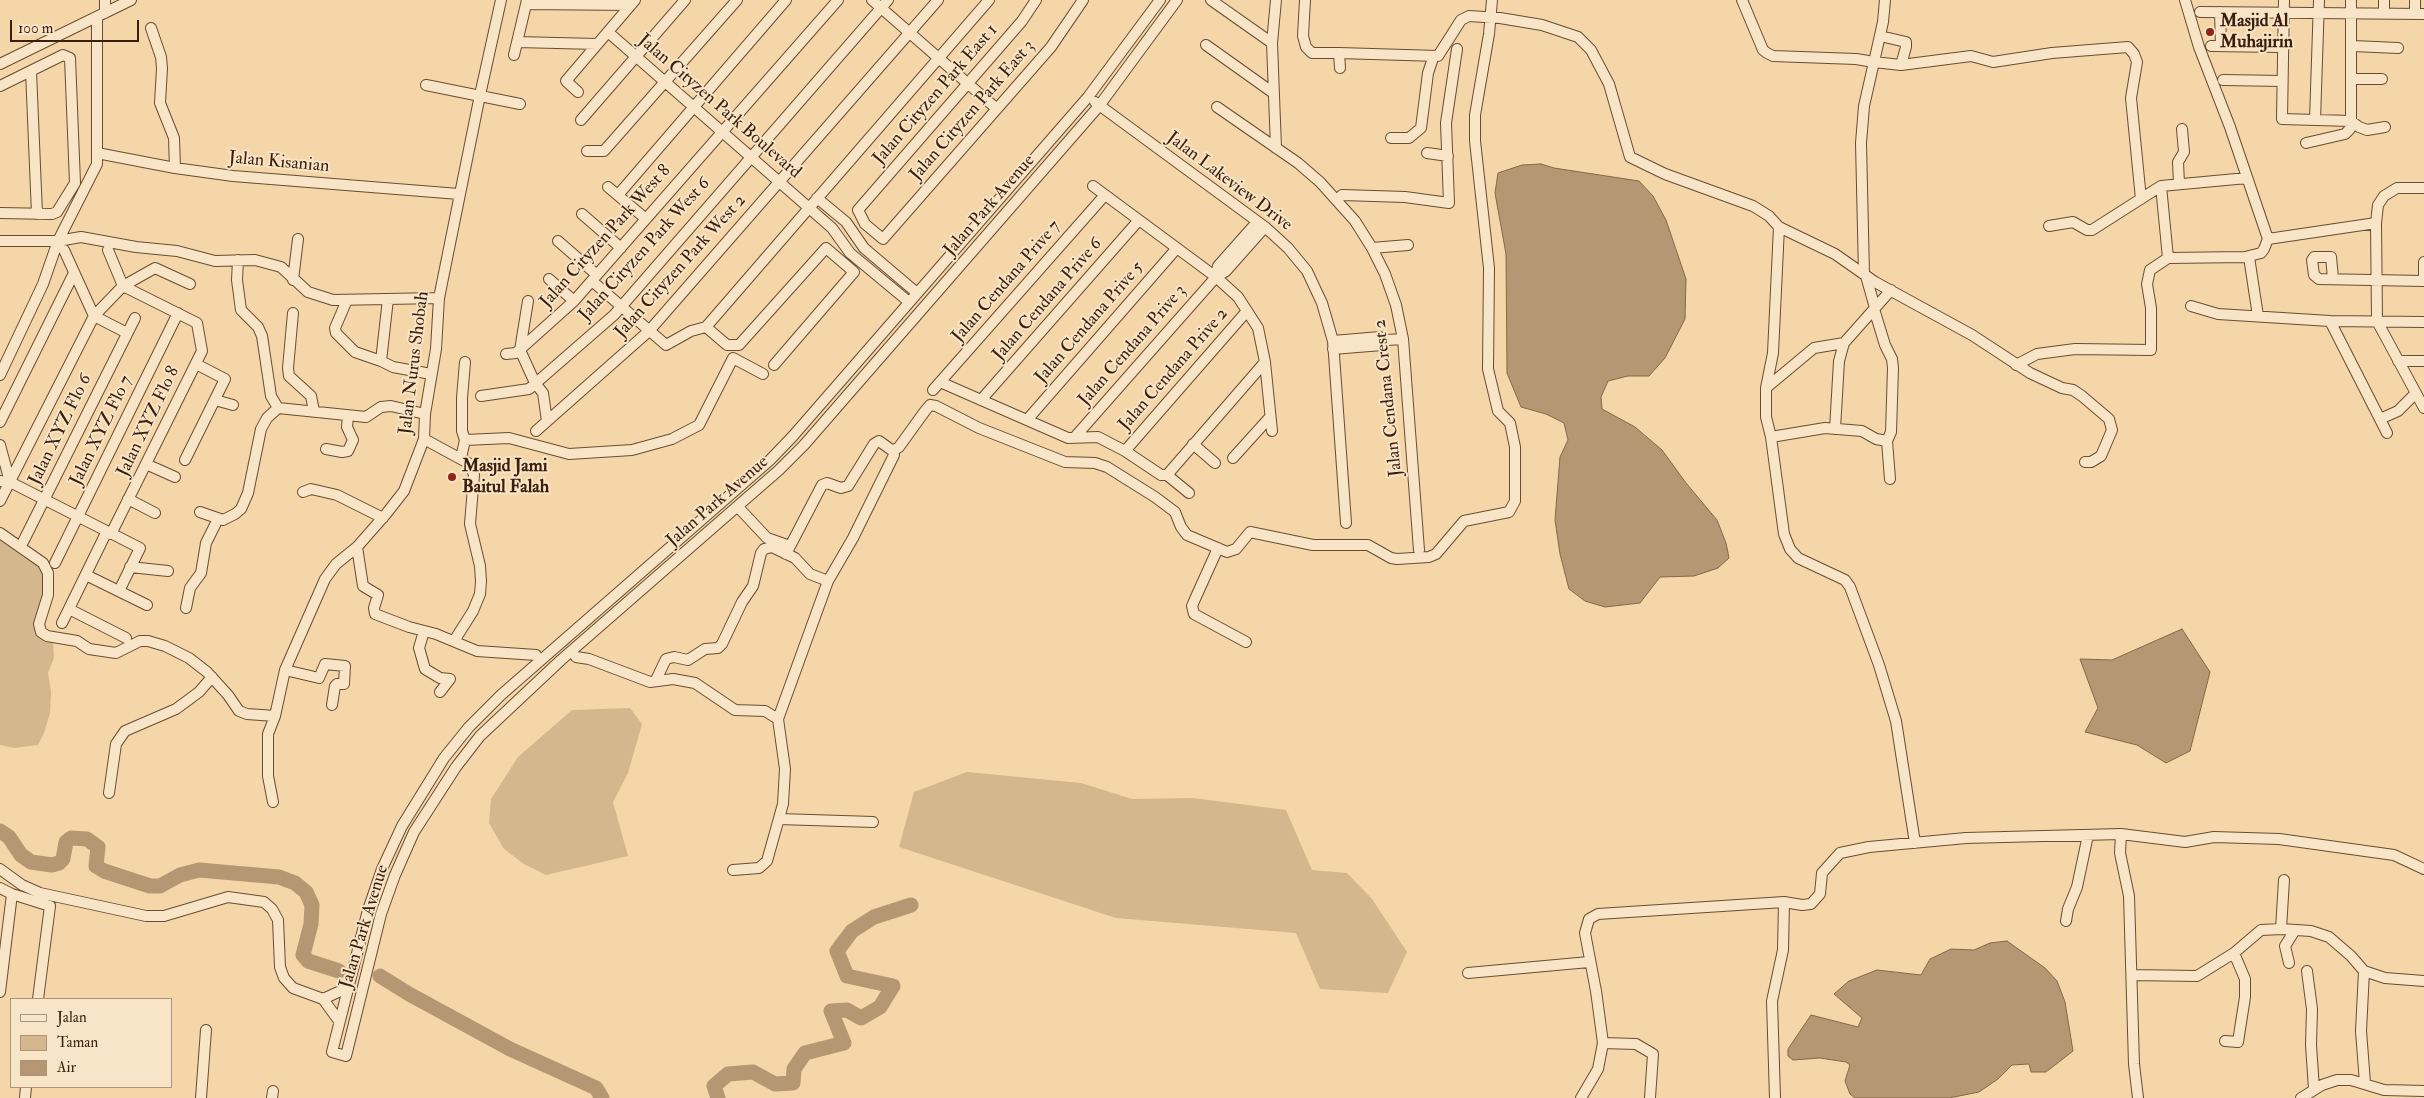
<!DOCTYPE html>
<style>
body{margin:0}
#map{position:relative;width:2424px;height:1098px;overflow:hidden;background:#f4d6a8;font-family:"IM FELL Double Pica",serif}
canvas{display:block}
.legend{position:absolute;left:10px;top:998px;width:162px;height:90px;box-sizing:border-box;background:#f8e4c6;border:1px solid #ac957c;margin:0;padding:6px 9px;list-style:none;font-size:15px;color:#3a1f0c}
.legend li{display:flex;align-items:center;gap:10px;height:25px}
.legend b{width:25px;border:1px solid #ac957c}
.scale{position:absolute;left:10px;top:20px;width:129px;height:22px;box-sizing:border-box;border:2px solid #3a1f0c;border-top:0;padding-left:6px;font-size:15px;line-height:18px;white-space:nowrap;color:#3a1f0c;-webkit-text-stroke:4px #f8e4c6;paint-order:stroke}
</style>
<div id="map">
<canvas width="2424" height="1098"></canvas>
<ul class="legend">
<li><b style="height:6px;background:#f8e4c6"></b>Jalan</li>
<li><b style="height:14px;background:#d4b78d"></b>Taman</li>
<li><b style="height:14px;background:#b59873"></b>Air</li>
</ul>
<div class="scale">100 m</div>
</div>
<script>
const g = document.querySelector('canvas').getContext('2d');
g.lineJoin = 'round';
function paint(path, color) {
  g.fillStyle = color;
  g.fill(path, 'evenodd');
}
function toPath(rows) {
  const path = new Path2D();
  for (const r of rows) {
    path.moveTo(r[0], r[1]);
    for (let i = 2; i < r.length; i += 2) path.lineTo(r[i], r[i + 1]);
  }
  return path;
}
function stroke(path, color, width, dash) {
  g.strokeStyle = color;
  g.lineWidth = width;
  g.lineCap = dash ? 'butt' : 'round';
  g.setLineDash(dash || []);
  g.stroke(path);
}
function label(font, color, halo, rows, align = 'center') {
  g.font = font + ' "IM FELL Double Pica",serif';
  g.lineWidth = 4;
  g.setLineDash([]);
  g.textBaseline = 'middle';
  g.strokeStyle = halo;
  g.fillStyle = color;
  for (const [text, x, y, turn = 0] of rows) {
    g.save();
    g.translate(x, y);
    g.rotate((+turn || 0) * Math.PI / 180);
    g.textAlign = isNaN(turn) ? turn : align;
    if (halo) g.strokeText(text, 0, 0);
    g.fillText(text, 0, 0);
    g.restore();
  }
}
paint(toPath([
 [0,536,40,564,46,587,35,627,39,635,53,641,54,658,48,673,51,692,50,713,44,733,38,745,14,748,0,745],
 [630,708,642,724,628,773,613,802,628,856,546,875,524,864,504,849,489,823,491,799,518,757,572,710],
 [967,772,1081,783,1132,799,1193,798,1286,810,1312,870,1347,873,1372,899,1407,952,1388,993,1320,989,1296,933,1116,918,899,847,914,792]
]), '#d4b78d');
const water = toPath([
 [1541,164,1554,168,1639,181,1653,196,1666,220,1686,279,1685,319,1665,358,1649,376,1628,376,1608,381,1601,397,1602,409,1635,427,1662,450,1686,483,1717,520,1726,543,1729,558,1718,568,1694,576,1660,577,1640,603,1605,607,1585,601,1569,589,1560,554,1555,520,1560,457,1568,440,1564,423,1546,414,1521,407,1507,373,1506,254,1495,193,1498,173,1522,165,1541,164],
 [2182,629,2210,672,2190,751,2166,763,2137,745,2085,732,2098,708,2080,659,2112,660,2182,629],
 [2007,941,2045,968,2057,981,2065,1002,2073,1051,2046,1072,2031,1072,2029,1064,2012,1065,1998,1079,1979,1092,1949,1098,1855,1098,1850,1094,1845,1081,1850,1065,1846,1062,1820,1058,1793,1060,1788,1056,1788,1049,1811,1015,1858,1027,1862,1018,1834,994,1849,981,1877,970,1921,975,1930,959,1951,949,1974,950,1990,943,2007,941]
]);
paint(water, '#b59873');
stroke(water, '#84684a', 1);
stroke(toPath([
 [0,831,9,837,21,855,31,862,52,865,59,863,63,859,66,842,71,838,87,839,98,847,96,866,104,871,150,886,160,886,180,875,199,870,279,877,295,883,306,892,312,905,311,924,303,955,308,961,339,971],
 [380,976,409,994,510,1049,596,1088,602,1098],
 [718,1098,714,1086,728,1074,753,1072,775,1084,793,1083,794,1069,805,1053,844,1043,831,1011,847,1010,861,1018,880,1007,893,986,847,976,837,951,852,931,874,917,911,905]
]), '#b59873', 15);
const minor = toPath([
 [872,0,997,109],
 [1036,0,1022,21,858,210,865,224,883,239,1051,47,1083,0],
 [1160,0,1088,97,793,436,770,460,501,695,469,727,444,758,402,826,382,869,368,910,332,1052,346,1056,381,914,395,875,414,832,456,767,480,736,561,660,779,470,804,445,1099,106,1177,0],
 [1211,0,1272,43],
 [1276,0,1272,43,1276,148],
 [1305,0,1303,36,1306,47,1312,53,1339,53,1340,68],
 [1742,0,1763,50,1767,53,1773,56,1856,59,1874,62,1883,22,1885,0],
 [2284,0,2282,119,2351,121,2350,129,2345,134,2306,143],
 [2351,0,2351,121,2359,127,2367,130,2385,127],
 [2384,0,2384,13],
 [2415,0,2415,14],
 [526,4,631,5],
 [2200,12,2424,14],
 [2220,12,2221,46],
 [105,13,105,0],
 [151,28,161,57,162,68,160,103,174,138,175,168],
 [608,32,832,228,850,253,909,302],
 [517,42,597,44],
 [1206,45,1272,92],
 [2211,46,2282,47],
 [2353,46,2398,48],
 [1339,53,1438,56,1461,20,1469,16,1500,18,1542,25,1578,37,1591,50,1609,84,1630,157,1665,174,1753,206,1769,216,1779,227,1835,254,1875,282,1972,335,2030,373,2062,388,2073,390,2082,396,2109,419,2112,430,2101,456,2091,462,2085,462],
 [514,55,527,0],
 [0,64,131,0],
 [1901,65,1971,56,1993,62,2052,53,2128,47,2134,54,2137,62,2131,98,2141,199],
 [31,71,37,214],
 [2353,79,2382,79],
 [2223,80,2282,81],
 [426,85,520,104],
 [0,86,63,55,70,58,75,183,57,212,52,214,0,213],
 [578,92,566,81,635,0],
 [1095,102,1265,227,1288,248,1307,271,1322,303,1333,341,1346,523],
 [1217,107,1298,163,1320,182,1355,221,1372,248,1385,274,1396,305,1403,339,1419,550],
 [581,120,685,0],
 [2315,120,2319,0],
 [1391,138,1409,138,1421,128,1428,73,1433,58],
 [587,151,604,151,737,0],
 [97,153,175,168,233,176,459,194],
 [1427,153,1448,156],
 [2179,184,2178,162,2184,152,2182,129],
 [1093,186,1216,277,1238,297,1258,328,1265,362,1272,431],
 [2161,186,2247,178],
 [608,187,646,219],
 [618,195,786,0],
 [817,198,846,222,864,248,917,293],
 [1337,200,1342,195,1405,197,1449,203,1446,123,1457,49],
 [582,214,621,248],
 [2376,223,2377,321,2424,408],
 [2049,226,2073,222,2087,230,2092,230,2161,186,2168,258],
 [2268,239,2376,223,2378,205,2384,196,2397,188,2424,188],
 [0,241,58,241,81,237,136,247,177,251,215,261,255,260,281,267,308,292,333,300,439,298],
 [558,241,597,275],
 [1372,248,1408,245],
 [64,250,94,316,127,333],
 [108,250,123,286,197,323,202,351,111,534],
 [2249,257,2258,316],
 [238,260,237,280,241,310,258,327,262,336,271,396,278,408,366,417,381,407,391,406,425,414],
 [1864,274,1861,143,1864,106,1874,62,1901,65,1906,47,1906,42,1880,36],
 [1866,276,1875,308],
 [1216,277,1218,266,1257,222],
 [2333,278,2331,257,2314,257,2312,260,2314,275,2319,279,2424,281],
 [549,279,574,301],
 [293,280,298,239],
 [592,281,666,345,691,331,706,327],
 [2424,281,2424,262],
 [388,299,381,361,393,367,431,374],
 [347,300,335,328,336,333,355,352,381,361],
 [528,301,520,350,535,383,543,393,547,421],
 [2191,306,2218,314,2330,321,2424,322],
 [1874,309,1885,345,1892,359,1893,368,1891,432,1887,441],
 [293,313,288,368,289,376,311,396,314,411],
 [2330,321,2387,433],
 [706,327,989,0],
 [706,327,727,345,739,345,826,248,854,272,774,365],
 [1333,341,1380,337,1387,340,1403,339],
 [1333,349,1382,345,1387,340],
 [506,354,516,353,574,301,838,0],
 [2398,361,2424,361],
 [465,362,462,398,462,431,465,440],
 [2016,365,2037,354,2075,349,2151,350,2151,308,2147,284,2150,270,2168,258,2245,257,2261,253,2264,249,2268,239,2230,127,2199,47,2185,0],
 [0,375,43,284,58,241,97,164,97,17],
 [940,382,1068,438,1098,437,1125,451,1161,475,1167,475,1189,493],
 [1766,388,1814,348,1844,343],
 [933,390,1105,195],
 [481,396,529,389,614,315,888,0],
 [215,400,233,405],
 [981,400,1139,220],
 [2380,419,2398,411,2416,393],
 [1027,420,1177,248],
 [0,422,74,273],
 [1835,429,1839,361,1844,343,1891,290],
 [536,431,649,331,938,0],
 [1771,437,1766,417,1766,388,1773,353,1779,227],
 [1074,438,1216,277,1226,271,1265,227],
 [424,439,470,464,474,475,470,524,480,566,481,581,480,594,473,611,454,641],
 [1193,444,1215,463],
 [0,445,10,482],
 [326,449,342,452,348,451,353,440,347,427,348,416],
 [893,451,899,447,925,411,930,405,936,406,979,428,1065,462,1095,463,1107,467,1155,497,1175,512,1181,527,1187,535,1227,552,1236,549,1250,532,1313,545,1368,545,1391,558,1397,559,1429,557,1436,554,1464,521,1509,512,1515,501,1515,447,1510,423,1498,411,1488,369,1489,268,1475,141,1475,115,1489,34,1492,0],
 [1125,451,1247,311],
 [461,458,465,440,509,438,569,454,632,450,672,439,699,425,733,358,763,374],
 [1233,458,1270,417],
 [185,460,225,379,196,364],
 [146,464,175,477],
 [1167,475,1265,362],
 [1890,479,1887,441,1876,439,1862,431,1825,428,1771,437,1784,534,1790,549,1798,558,1845,580,1850,587,1879,665,1896,721,1915,843],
 [0,481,10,482,140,548,119,591],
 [303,492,311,489,337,495,383,518],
 [128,499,155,513],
 [0,501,94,316,123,286,155,268,190,284],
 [738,507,767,538,790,546],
 [200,512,223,520,235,514,241,509,248,493,261,429,267,418,278,408],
 [0,533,43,563,48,573,48,595,39,624,41,632,47,636,77,641,89,649,116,653,140,641,148,641,165,646,189,658,207,672,228,695,239,711,247,714,275,716],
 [23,542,135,318],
 [357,547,363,586,378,595,374,608,375,614,409,627,436,634,477,651,536,655],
 [1218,548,1195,599,1192,606,1194,614,1246,642],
 [786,554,822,485,827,483,841,488,848,486,874,444,879,441,893,451],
 [55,563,178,313],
 [130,567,168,571],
 [86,575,147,605],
 [186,608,190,588,201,573,206,543,218,519],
 [69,609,126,638],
 [62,623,107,531],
 [424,631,419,648,425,669,440,678,450,679,440,692],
 [576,657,589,659,650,682,673,679,695,683,735,710,765,711,778,719],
 [285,670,319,678,325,664,345,666,344,684,337,684,335,686,332,705],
 [656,680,666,659,674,657,688,660,705,649,718,648,722,644,742,602,753,586,761,553,764,549,772,547,795,558,810,574,828,581],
 [109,793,116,744,125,731,176,709,199,692,212,677],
 [273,802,268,776,268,734,275,716,285,670,325,579,336,564,357,547,386,514,404,491,424,439,425,414,436,349,439,298,480,95,501,0],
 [779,819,873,822],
 [2121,834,2120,853,2129,896,2134,1064,2138,1098],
 [0,869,22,885,40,893,146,916,164,916,228,897,264,902,272,909,278,920,280,967,284,978,293,988,323,999,339,1021],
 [733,870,759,868,767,861,783,804,785,769,778,719,828,581,853,538,894,455,893,451],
 [2284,880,2281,929,2311,931,2329,937,2351,956,2364,971,2361,1031,2365,1083],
 [0,888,12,894,50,906,38,999],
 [2066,921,2068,909,2077,887,2088,835],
 [2289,963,2285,946,2295,930],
 [2307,971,2312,1009,2311,1045,2314,1089],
 [2364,971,2385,978,2424,981],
 [1468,973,1589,962],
 [2132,975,2197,976,2234,953,2261,930,2281,929],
 [0,992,12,894],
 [323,999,347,988],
 [2225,1041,2238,1042,2245,997,2245,979,2234,953],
 [1603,1043,1636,1044,1653,1054,1650,1098],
 [25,1098,26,1087],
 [201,1098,206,1030],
 [272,1098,273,1091],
 [1581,1098,1598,1069,1603,1043,1596,991,1585,933,1589,919,1598,914,1784,902,1802,905,1811,904,1820,894,1822,873,1840,853,1869,847,1966,838,2121,834,2185,842,2214,837,2279,839,2394,855,2424,869],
 [1775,1098,1772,1001,1783,950,1784,902],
 [2301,1098,2322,1085,2337,1080,2351,1080,2384,1090,2424,1091]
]);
stroke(minor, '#684d33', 12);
stroke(minor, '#f8e4c6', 10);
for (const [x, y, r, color] of [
 [2210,32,5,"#8f2418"],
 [452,477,5,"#8f2418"]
]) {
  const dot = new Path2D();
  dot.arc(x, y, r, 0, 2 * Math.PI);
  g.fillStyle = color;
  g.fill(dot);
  stroke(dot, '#f8e4c6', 2);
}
label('bold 18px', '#3a1f0c', '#f8e4c6', [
 ["Masjid Al",2220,22],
 ["Muhajirin",2220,43],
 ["Masjid Jami",462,467],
 ["Baitul Falah",462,488]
], 'left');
label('18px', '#3a1f0c', '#f8e4c6', [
 ["Jalan Cityzen Park East 1",936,95,-49],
 ["Jalan Cityzen Park Boulevard",719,107,41],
 ["Jalan Cityzen Park East 3",973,111,-49],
 ["Jalan Kisanian",279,163,5],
 ["Jalan Lakeview Drive",1229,182,37],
 ["Jalan Park Avenue",990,206,-49],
 ["Jalan Cityzen Park West 8",606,237,-48],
 ["Jalan Cityzen Park West 6",645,250,-48],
 ["Jalan Cityzen Park West 2",681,267,-48],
 ["Jalan Cendana Prive 7",1007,282,-49],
 ["Jalan Cendana Prive 6",1048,300,-49],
 ["Jalan Cendana Prive 5",1090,323,-49],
 ["Jalan Cendana Prive 3",1133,346,-49],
 ["Jalan Nurus Shobah",415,363,-83],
 ["Jalan Cendana Prive 2",1174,370,-49],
 ["Jalan Cendana Crest 2",1389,398,-96],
 ["Jalan XYZ Flo 8",149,422,-64],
 ["Jalan XYZ Flo 6",61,430,-64],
 ["Jalan XYZ Flo 7",102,431,-64],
 ["Jalan Park Avenue",718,502,-41],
 ["Jalan Park Avenue",365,927,-73]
]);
</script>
